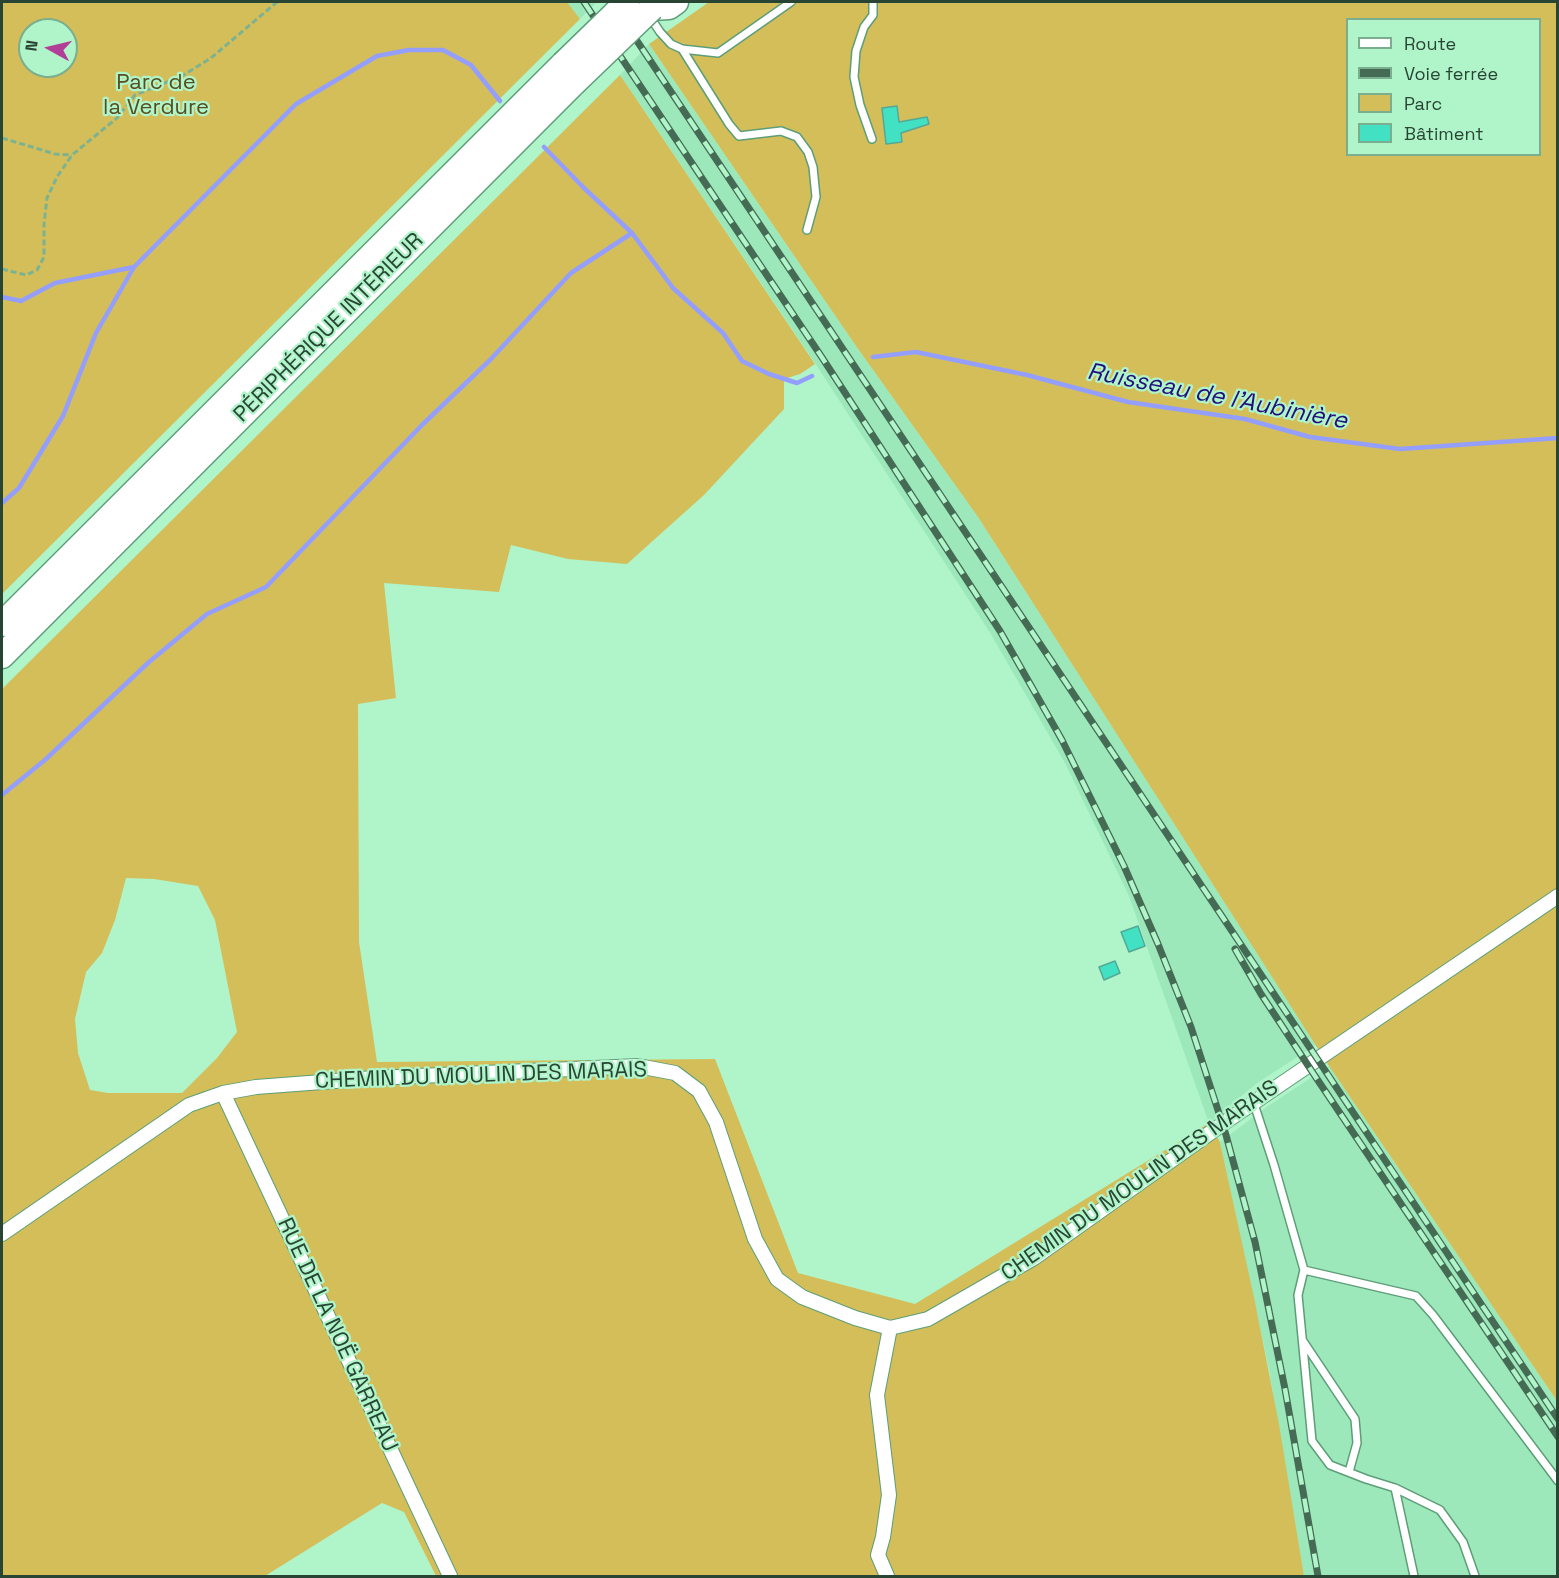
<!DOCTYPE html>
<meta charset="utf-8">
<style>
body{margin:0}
#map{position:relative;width:1559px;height:1578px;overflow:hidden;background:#b0f4ca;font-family:"Space Grotesk",sans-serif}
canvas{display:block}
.frame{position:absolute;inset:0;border:3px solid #284433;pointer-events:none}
.legend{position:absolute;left:1346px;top:18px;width:195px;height:138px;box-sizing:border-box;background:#b0f4ca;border:2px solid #7aae8e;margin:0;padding:8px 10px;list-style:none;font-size:18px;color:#284433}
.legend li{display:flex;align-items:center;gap:12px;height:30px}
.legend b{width:30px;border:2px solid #7aae8e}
.north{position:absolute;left:18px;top:18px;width:60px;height:60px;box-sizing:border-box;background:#b0f4ca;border:2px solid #7aae8e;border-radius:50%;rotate:278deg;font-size:16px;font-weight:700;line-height:24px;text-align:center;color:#284433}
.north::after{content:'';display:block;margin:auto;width:21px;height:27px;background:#b13e97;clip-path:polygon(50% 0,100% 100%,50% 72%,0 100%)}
</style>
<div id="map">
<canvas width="1559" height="1578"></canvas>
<div class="frame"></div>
<ul class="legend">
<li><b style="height:8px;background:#fff"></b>Route</li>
<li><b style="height:8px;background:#466b54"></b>Voie ferrée</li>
<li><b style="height:16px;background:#d3be5a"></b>Parc</li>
<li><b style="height:16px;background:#42e1c3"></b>Bâtiment</li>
</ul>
<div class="north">N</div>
</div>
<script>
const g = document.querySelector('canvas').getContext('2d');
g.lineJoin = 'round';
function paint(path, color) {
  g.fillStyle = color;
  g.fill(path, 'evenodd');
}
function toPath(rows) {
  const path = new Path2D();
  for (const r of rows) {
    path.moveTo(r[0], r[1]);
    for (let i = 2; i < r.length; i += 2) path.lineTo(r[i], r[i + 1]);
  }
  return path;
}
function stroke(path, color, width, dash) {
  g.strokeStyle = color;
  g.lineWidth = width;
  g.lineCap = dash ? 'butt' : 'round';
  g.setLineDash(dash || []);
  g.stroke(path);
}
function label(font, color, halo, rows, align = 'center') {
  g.font = font + ' "Space Grotesk",sans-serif';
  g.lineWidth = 4.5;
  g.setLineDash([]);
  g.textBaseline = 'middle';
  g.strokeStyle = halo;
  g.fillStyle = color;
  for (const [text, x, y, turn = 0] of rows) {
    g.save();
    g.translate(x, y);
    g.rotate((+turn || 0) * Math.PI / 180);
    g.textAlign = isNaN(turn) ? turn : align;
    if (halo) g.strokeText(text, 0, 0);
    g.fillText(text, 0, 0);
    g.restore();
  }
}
paint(toPath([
 [567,2,597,2,580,19],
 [649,44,856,346,978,517,1316,1045,1257,1083,1209,1123,1129,896,1065,763,989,631,815,363,620,75],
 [1329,1066,1557,1401,1557,1576,1304,1576,1269,1369,1220,1142,1271,1104]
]), '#9de8bb');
paint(toPath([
 [2,2,567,2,580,19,2,594],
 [30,30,66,30,66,66,30,66],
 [709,2,1557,2,1557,1401,1329,1066,978,517,856,346,649,44],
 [1348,20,1540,20,1540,154,1348,154],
 [620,75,815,364,800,374,784,379,784,409,704,495,627,564,568,559,511,545,499,592,384,583,396,698,358,704,359,942,377,1062,715,1059,798,1273,915,1304,1209,1123,1220,1142,1255,1302,1279,1424,1304,1576,436,1576,404,1512,382,1503,265,1576,2,1576,2,689],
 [126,878,154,879,198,886,215,920,237,1032,217,1058,182,1093,108,1093,90,1090,78,1053,75,1019,86,972,102,953,115,920]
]), '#d3be5a');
stroke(toPath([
 [544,147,584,188,632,233,673,288,723,333,742,361,769,374,797,383,812,376],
 [2,297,21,301,55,283,134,267,296,104,377,56,409,50,443,50,471,65,500,101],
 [873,357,916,352,1027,375,1128,402,1245,419,1310,437,1400,449,1558,438],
 [2,503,19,488,63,416,96,333,134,267],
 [2,795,46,759,149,662,207,614,266,587,422,425,490,360,571,273,632,233]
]), '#949ffd', 4.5);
const building = toPath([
 [897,106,899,122,927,117,929,124,901,133,902,142,886,144,882,108,897,106],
 [1138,926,1145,946,1129,952,1121,932,1138,926],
 [1115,961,1120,973,1104,980,1099,967,1115,961]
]);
paint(building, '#42e1c3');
stroke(building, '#53a896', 1.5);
const service = toPath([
 [640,2,660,32,671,44,682,49,718,53,791,2],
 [682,49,729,124,739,136,781,131,797,137,808,152,813,167,816,197,807,230],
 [872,139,860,105,854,77,856,51,864,27,873,15,873,2],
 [1252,1103,1256,1110,1274,1165,1304,1270,1298,1295,1312,1441,1330,1465,1366,1479,1395,1488,1440,1510,1463,1542,1475,1576],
 [1304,1270,1416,1296,1433,1315,1558,1481],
 [1303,1341,1355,1419,1357,1443,1349,1472],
 [1395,1488,1414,1576]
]);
const minor = toPath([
 [223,1093,450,1576],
 [2,1234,189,1105,223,1093,256,1087,375,1078,638,1066,675,1073,699,1091,716,1122,755,1239,777,1279,802,1297,855,1318,890,1328,928,1319,1034,1258,1231,1118,1558,896],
 [887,1576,878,1555,883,1537,889,1495,877,1395,890,1328]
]);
const trunk = toPath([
 [652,8,669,7,676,2],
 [2,624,563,64],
 [2,656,574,83]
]);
stroke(service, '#5d9e78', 10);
stroke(minor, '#5d9e78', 16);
stroke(trunk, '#5d9e78', 27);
stroke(toPath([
 [2,138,55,154,72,155],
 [2,269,26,275,37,270,44,257,44,224,47,198,57,177,72,155,117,118,135,95,182,76,211,58,277,2]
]), '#7db291', 3, [6, 3]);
stroke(service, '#fff', 7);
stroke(minor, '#fff', 14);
stroke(trunk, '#fff', 24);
const rail = toPath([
 [584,2,823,359,1000,631,1062,740,1124,866,1158,944,1191,1027,1226,1135,1255,1242,1285,1389,1318,1576],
 [611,2,1558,1419],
 [1235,949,1261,994,1315,1076,1558,1437]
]);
stroke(rail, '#466b54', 7);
stroke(rail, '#b0f4ca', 4.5, [14]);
const trunkBridge = toPath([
 [563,64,627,2],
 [574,83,652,8]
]);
stroke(trunkBridge, '#5d9e78', 27, []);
stroke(trunkBridge, '#fff', 24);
label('22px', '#574d1f', '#b0f4ca', [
 ["Parc de",156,83],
 ["la Verdure",156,108]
]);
label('22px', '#284433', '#b0f4ca', [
 ["PÉRIPHÉRIQUE INTÉRIEUR",329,328,-45],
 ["CHEMIN DU MOULIN DES MARAIS",481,1076,-2],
 ["CHEMIN DU MOULIN DES MARAIS",1140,1181,-35],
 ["RUE DE LA NOË GARREAU",337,1335,65]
]);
label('italic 24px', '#230f7c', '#b0f4ca', [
 ["Ruisseau de l'Aubinière",1217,397,11]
]);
</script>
